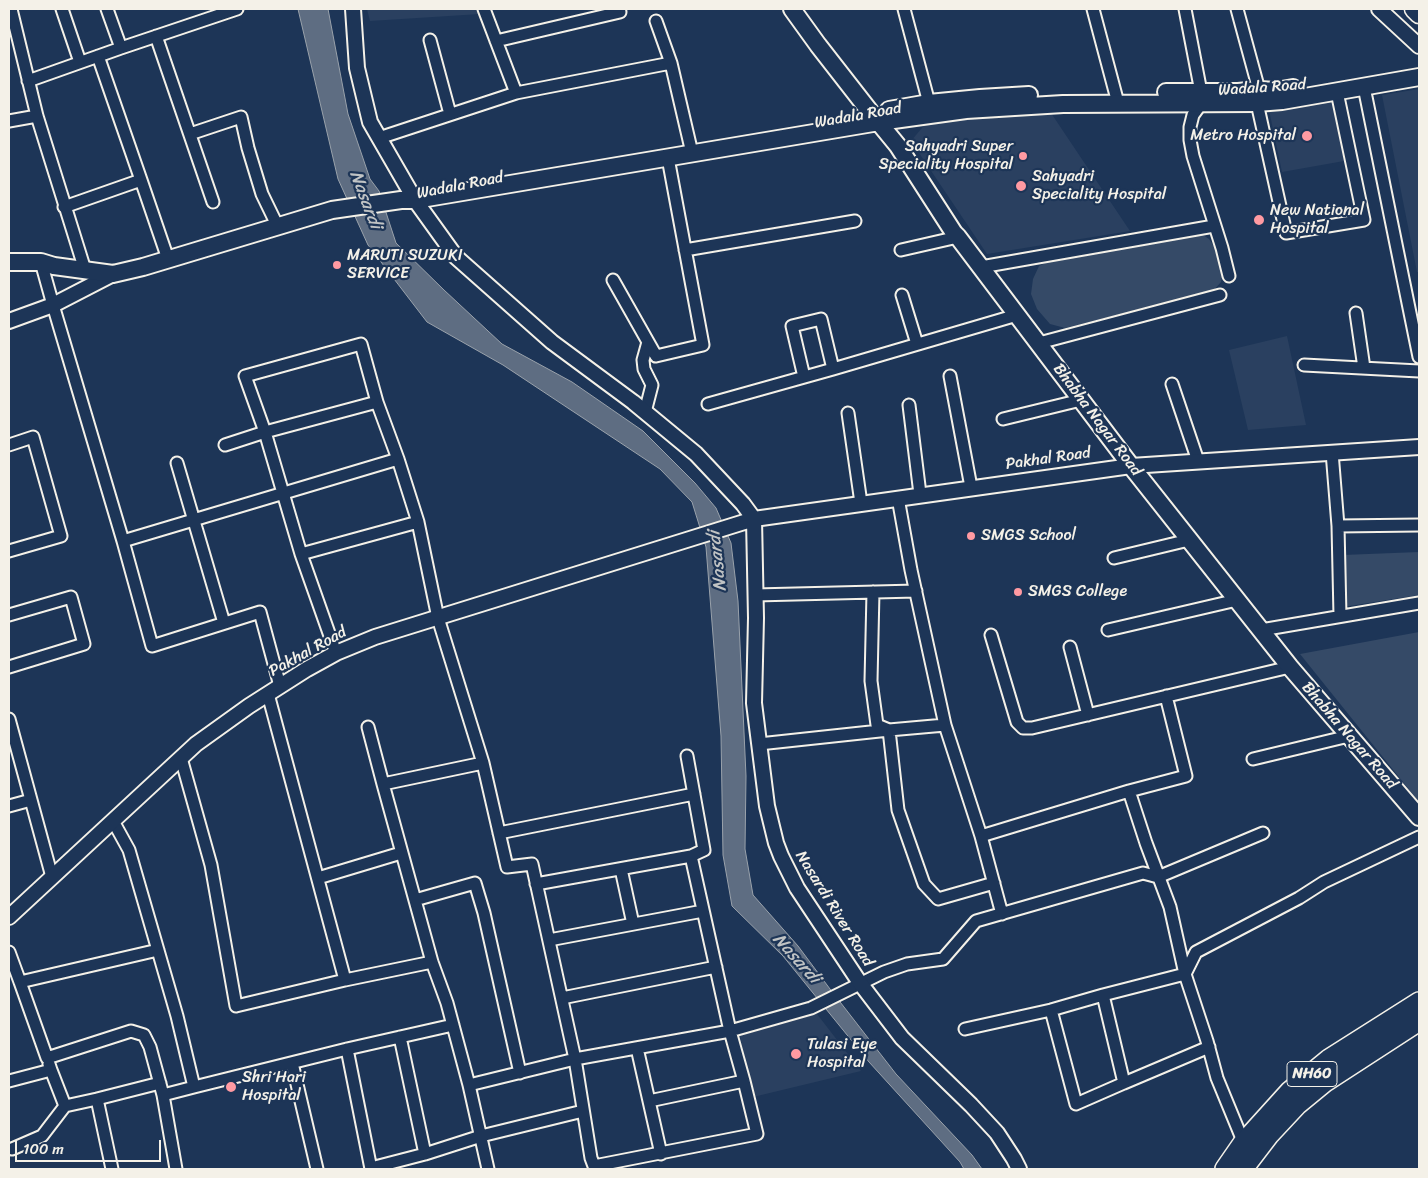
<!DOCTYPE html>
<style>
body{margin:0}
#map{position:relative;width:1428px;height:1178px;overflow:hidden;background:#1d3557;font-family:Sriracha,sans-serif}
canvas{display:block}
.frame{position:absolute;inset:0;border:10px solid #f4f1e8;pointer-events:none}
.scale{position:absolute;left:15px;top:1140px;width:146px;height:22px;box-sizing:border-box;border:2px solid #f4f1e8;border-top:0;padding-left:6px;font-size:15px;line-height:18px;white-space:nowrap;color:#f4f1e8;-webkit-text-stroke:4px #1d3557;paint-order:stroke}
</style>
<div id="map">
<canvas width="1428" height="1178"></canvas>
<div class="frame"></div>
<div class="scale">100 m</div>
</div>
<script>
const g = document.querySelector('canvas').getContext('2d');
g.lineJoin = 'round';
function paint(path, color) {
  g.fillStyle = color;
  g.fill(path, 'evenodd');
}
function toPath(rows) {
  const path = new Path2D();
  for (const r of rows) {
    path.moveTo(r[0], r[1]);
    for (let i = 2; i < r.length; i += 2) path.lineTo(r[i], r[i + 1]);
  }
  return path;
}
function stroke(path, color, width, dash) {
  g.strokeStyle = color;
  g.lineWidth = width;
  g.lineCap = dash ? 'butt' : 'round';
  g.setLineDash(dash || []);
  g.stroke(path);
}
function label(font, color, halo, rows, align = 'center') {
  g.font = font + ' Sriracha,sans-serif';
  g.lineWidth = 4.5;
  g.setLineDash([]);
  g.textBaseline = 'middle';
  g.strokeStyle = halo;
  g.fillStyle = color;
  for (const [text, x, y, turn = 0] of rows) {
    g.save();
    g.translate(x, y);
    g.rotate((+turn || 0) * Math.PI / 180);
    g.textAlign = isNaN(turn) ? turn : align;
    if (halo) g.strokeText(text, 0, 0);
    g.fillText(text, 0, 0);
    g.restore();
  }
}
paint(toPath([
 [367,9,479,9,480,14,370,21],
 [1419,89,1419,272,1417,272,1382,95],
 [1332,100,1344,161,1282,172,1269,110],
 [1049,110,1130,231,987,254,911,141,927,122],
 [1287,336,1306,425,1248,430,1229,350],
 [817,1014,861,1071,753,1097,740,1036]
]), '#2a4060');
paint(toPath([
 [1200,233,1209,239,1216,249,1223,272,1221,282,1213,291,1065,328,1050,324,1037,309,1031,294,1033,279,1039,266,1054,259],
 [1419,552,1419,595,1343,607,1343,555],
 [1419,632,1419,802,1300,654]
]), '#354a67');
const water = toPath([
 [298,9,328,9,348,114,370,179,379,191,396,243,444,290,502,344,572,382,643,431,695,483,716,508,731,543,738,601,746,776,745,849,753,895,798,946,830,989,896,1074,972,1155,982,1169,964,1169,960,1162,869,1062,783,956,732,906,723,855,721,736,706,547,692,502,660,469,503,365,427,322,368,245,338,179,298,9]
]);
paint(water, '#5e6d82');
stroke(water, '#9aa2ab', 1);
const minor = toPath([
 [11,9,37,116,85,270],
 [62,9,80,62],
 [107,9,121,48],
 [904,9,929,103],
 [1093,9,1118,103],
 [1185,9,1201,92],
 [1237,9,1259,90],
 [656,21,671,63],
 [156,36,213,202],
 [430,40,450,114],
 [496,41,620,12],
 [28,81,121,48,237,9],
 [1364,87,1419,357],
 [516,93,671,63,692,153],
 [1257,103,1286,233,1364,220,1337,92],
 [1201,104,1193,115,1190,127,1190,140,1193,156,1222,248,1229,276],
 [9,121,37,116],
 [190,134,241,117,248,148,262,194,278,227],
 [379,138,516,93,484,9],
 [141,180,168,259],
 [64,207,141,180,98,56],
 [685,250,855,221],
 [901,250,958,237],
 [41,262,53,305,123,541,398,459],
 [981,267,1214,226],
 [613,280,656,356,703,345,668,158],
 [902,295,917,344],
 [1356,313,1364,368],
 [1039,343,1220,295],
 [1304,365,1419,371],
 [950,376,971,487],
 [804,377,792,326,821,319,833,369],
 [1172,384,1198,461],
 [708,404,833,369,1017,315],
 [909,405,920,494],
 [645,412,652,385,644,369,643,360,648,342],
 [848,413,861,503],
 [1003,419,1081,400],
 [9,445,33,437,61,536,9,551],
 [225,445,265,432,377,402],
 [1332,452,1338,526,1340,616],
 [177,463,224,623],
 [898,498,911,570,945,725,981,836,1129,791,1146,843,1170,907,1185,974,1103,995,1051,1010,965,1029],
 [1338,526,1419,525],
 [123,541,152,646,260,612,280,686],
 [301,554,418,522],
 [1114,558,1189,540],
 [873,592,871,681,877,725,889,730,945,725],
 [755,595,916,591],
 [9,615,71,597,84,644,9,667],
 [1108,630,1237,600],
 [1261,630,1419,603],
 [991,635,1017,722,1023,728,1032,728,1290,667],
 [1070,647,1088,715],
 [336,653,301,554,265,432,245,376,361,344,377,402,398,459,418,522,438,618,483,763,507,867,532,864,575,1059,591,1158,594,1166,757,1134,744,1081,730,1031,691,856,704,850,687,756],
 [268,694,345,980,432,962],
 [9,719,52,877],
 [368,727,383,784,432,962,447,1003,469,1085,488,1169],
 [759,744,889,730,898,810,924,884,938,899,994,883],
 [181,758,211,865,236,1006,345,980],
 [1253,759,1349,736],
 [383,784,483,763],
 [1129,791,1186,776,1166,696],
 [9,806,31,800],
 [113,821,129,850,177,1016,194,1087,347,1049,453,1025],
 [499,833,694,794],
 [981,836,1002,914],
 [621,869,633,924],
 [318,878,401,853],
 [536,884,691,856],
 [415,900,475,883,484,913,520,1073],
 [549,940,703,911],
 [9,952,20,982,158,950],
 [20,982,47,1058,131,1031,144,1035,150,1047,163,1095,194,1087],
 [1103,995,1124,1083,1209,1047],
 [562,998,716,967],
 [1051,1010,1076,1104,1124,1083],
 [400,1037,425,1154],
 [637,1048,661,1154],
 [347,1049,371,1169],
 [292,1063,317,1169],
 [51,1070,65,1106,97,1099],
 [9,1081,51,1070,49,1064],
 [469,1085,575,1059,730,1031,811,1008,884,972,907,964,943,959,976,921,1143,873,1158,877,1263,833],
 [163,1095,176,1169],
 [649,1101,744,1081],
 [1245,1146,1217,1078,1207,1041,1185,974,1196,952,1299,898,1324,882,1419,837],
 [12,1149,42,1136,65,1106],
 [371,1168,425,1154,481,1136,583,1111],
 [112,1169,97,1099,160,1083]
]);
const tertiary = toPath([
 [353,9,357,68,370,122,415,200,456,257,552,342,633,402,696,454,743,504,754,519,756,618,754,703,767,806,776,843,781,856,797,888,860,983,902,1038,971,1105,997,1133,1014,1159,1019,1169],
 [1379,9,1419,46],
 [9,321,53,305,113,274],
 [9,917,196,744,249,706,307,669,336,653,375,637,754,519,1131,466,1419,447]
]);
const secondary = toPath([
 [792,9,818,45,871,113,898,146,954,233,958,237,1131,466,1290,667,1419,817],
 [1166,92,1238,92,1259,90,1276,91,1293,88],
 [889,110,929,103,980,98,1029,95],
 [9,262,41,262,54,266,113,274,143,267,332,210,401,200,415,200,879,122,966,110,1063,104,1257,103,1282,101,1419,77]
]);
const primary = toPath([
 [1414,9,1419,14]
]);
const trunk = toPath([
 [1225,1169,1243,1143,1290,1091,1329,1059,1419,1002],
 [1243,1169,1269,1135,1297,1105,1325,1082,1419,1021]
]);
stroke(minor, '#f4f1e8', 15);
stroke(tertiary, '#f4f1e8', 18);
stroke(secondary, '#f4f1e8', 20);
stroke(primary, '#f4f1e8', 21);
stroke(trunk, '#f4f1e8', 22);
stroke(minor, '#1d3557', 11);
stroke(tertiary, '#1d3557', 14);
stroke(secondary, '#1d3557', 16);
stroke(primary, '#1d3557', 18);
stroke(trunk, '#1d3557', 19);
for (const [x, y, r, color] of [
 [1307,136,6,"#ff9aa2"],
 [1023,156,5,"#ff9aa2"],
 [1021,186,6,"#ff9aa2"],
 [1259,220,6,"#ff9aa2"],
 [337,265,5,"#ff9aa2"],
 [971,536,5,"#ff9aa2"],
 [1018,592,5,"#ff9aa2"],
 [796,1054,6,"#ff9aa2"],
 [231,1087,6,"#ff9aa2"]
]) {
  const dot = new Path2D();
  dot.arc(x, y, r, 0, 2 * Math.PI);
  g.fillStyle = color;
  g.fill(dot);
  stroke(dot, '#1d3557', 2);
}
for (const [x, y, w] of [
 [1312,1074,50]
]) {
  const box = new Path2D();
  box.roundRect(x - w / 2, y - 12.5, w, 25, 4);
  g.fillStyle = '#1d3557';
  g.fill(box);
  stroke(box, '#f4f1e8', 1);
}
label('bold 15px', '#f4f1e8', null, [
 ["NH60",1312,1074]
]);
label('16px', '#f4f1e8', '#1d3557', [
 ["Wadala Road",1262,88,-4],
 ["Wadala Road",858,116,-10],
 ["Wadala Road",460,186,-11],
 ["Bhabha Nagar Road",1097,420,53],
 ["Pakhal Road",1048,459,-8],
 ["Pakhal Road",308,652,-29],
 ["Bhabha Nagar Road",1349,736,49],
 ["Nasardi River Road",834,909,58]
]);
label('16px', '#f4f1e8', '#1d3557', [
 ["Metro Hospital",1296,136,"right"],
 ["Sahyadri Super",1013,147,"right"],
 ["Speciality Hospital",1013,165,"right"],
 ["Sahyadri",1032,177],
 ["Speciality Hospital",1032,195],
 ["New National",1270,211],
 ["Hospital",1270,229],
 ["MARUTI SUZUKI",347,256],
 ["SERVICE",347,274],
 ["SMGS School",981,536],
 ["SMGS College",1028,592],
 ["Tulasi Eye",807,1045],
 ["Hospital",807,1063],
 ["Shri Hari",242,1078],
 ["Hospital",242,1096]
], 'left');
label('italic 18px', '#c0c3c4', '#1d3557', [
 ["Nasardi",365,200,69],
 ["Nasardi",718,561,-96],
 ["Nasardi",796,959,48]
]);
</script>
